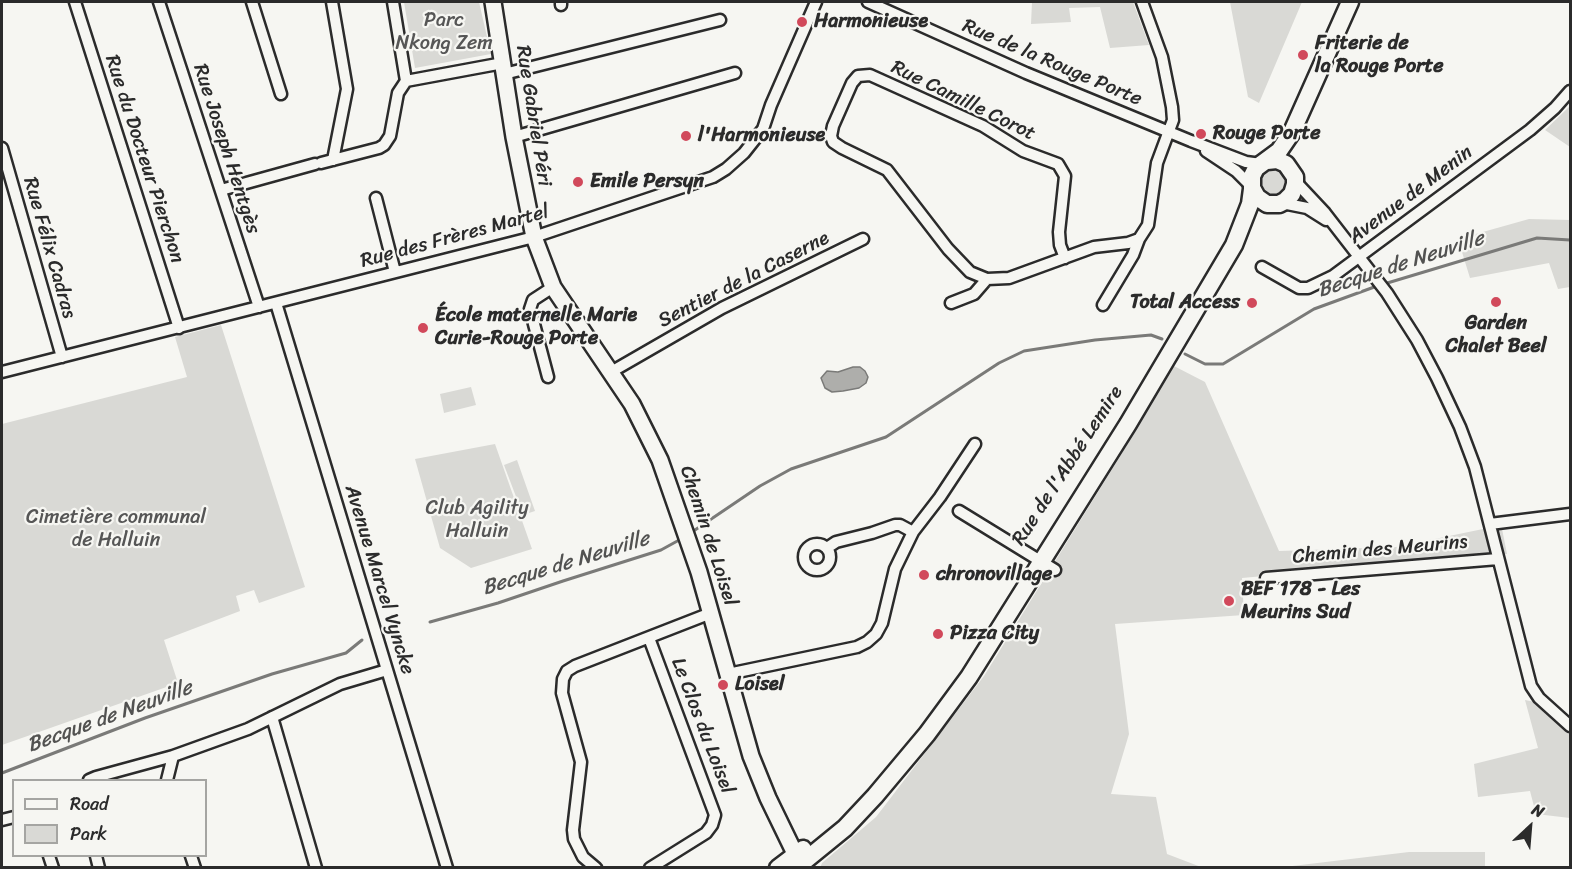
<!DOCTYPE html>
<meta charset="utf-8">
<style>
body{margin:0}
#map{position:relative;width:1572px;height:869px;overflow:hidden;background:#f6f6f2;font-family:Sriracha,sans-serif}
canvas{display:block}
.frame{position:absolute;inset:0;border:3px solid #2b2b2b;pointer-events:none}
.legend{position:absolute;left:12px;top:779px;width:195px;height:78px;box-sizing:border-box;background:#f6f6f2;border:2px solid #a5a5a2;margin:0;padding:8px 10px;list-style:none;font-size:18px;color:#2b2b2b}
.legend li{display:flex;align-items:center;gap:12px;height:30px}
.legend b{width:30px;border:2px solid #a5a5a2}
.north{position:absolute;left:1500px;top:797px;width:60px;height:60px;-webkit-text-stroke:4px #f6f6f2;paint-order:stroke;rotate:26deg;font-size:16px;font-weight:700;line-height:24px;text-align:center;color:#2b2b2b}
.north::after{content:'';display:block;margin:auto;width:21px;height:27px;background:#2b2b2b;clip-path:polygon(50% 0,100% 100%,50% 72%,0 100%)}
</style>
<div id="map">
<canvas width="1572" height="869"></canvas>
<div class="frame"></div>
<ul class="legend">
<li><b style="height:8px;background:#f6f6f2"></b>Road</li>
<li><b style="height:16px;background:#d9d9d5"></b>Park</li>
</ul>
<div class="north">N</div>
</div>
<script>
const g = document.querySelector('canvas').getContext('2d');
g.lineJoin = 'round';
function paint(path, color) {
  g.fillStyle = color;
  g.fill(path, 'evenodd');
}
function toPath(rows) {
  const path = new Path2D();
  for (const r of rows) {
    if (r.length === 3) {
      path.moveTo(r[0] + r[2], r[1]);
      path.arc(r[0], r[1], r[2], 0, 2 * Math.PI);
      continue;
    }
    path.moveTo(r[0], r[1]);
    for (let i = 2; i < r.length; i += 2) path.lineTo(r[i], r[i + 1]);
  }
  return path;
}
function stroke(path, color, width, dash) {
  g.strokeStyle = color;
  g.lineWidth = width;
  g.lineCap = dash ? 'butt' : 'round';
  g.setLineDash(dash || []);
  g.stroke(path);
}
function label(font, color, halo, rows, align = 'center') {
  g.font = font + ' Sriracha,sans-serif';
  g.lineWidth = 4.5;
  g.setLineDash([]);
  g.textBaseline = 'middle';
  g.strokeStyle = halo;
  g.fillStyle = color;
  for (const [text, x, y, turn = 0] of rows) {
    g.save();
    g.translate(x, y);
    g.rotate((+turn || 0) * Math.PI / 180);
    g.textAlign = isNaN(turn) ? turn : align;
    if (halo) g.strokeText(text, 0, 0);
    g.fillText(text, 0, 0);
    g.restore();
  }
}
paint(toPath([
 [404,2,479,2,491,54,415,68],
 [1032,2,1133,2,1149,45,1110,48,1100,7,1069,8,1071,22,1031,24],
 [1230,2,1302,2,1259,103,1248,97],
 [1570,106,1570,147,1545,130],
 [1273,182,13],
 [1529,219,1570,220,1570,287,1558,289,1549,263,1470,278,1458,239],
 [221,325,305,587,259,603,254,590,236,596,240,611,164,640,178,683,2,745,2,424,187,377,175,337],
 [1172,365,1205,382,1279,551,1396,547,1483,529,1502,529,1507,554,1242,578,1244,615,1115,624,1129,734,1111,794,1156,797,1167,854,1201,867,820,868,822,863,876,817,984,676,1119,458],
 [471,387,476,405,444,413,440,394],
 [495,444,532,549,471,568,440,548,415,459],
 [517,460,535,511,523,515,504,465],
 [1525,700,1540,703,1570,730,1570,818,1536,814,1530,791,1478,797,1474,764,1538,748],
 [1409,852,1485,852,1485,867,1284,867]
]), '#d9d9d5');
const water = toPath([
 [853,367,860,367,865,371,868,377,866,383,859,388,843,391,832,392,825,388,821,378,827,371,838,372,853,367]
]);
paint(water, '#aeaeab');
stroke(water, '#7a7a78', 1.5);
stroke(toPath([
 [1384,284,1537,238,1570,240],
 [1185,354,1205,364,1223,364,1314,309,1377,286],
 [692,532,760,486,791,469,886,437,999,363,1024,351,1095,340,1151,335,1162,339],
 [430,622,498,603,563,581,661,550,681,539],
 [2,773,145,718,272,674,346,653,362,640]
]), '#7a7a78', 3);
const street = toPath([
 [75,2,179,328],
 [159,2,259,307],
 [252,2,281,94],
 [332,2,347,89,333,160],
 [393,2,406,81],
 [561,2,561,5],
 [868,2,1026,73,1191,141,1246,162,1261,164],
 [504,74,720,20],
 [406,81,503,63],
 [514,137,735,73],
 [2,148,62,357],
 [1206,151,1236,171,1251,186],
 [321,163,379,148,384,145,390,136,398,93,406,81],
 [1295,181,1325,213,1387,293,1417,340,1437,378,1460,427,1475,467,1531,686,1539,698,1570,726],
 [221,190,315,164],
 [376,198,395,272],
 [1282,203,1307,208,1326,220],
 [1262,267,1299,288,1308,288,1333,276,1530,130,1555,108,1570,91],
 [987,279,970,272,948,249,887,170,842,148,833,142,831,136,833,126,852,83,858,76,870,75,983,126,1023,151,1058,164,1065,176,1059,232,1060,245,1065,258],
 [276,303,447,868],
 [951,303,974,294,987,279,1009,278,1094,247,1128,243,1139,239],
 [1103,305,1133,255,1139,239,1148,225,1157,163,1173,120,1172,107,1162,57,1142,2],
 [2,372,534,237,713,177,726,169,744,153,763,129,771,105,816,2],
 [611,372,722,308,863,239],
 [548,377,530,309,533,300,553,287],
 [959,511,1055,570],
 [1490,524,1570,514],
 [817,557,13],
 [827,548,836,542,872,533,895,525,900,525,913,532,940,497,975,444],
 [1266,578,1498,559],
 [649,638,715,815,712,825,706,833,650,868],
 [728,674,857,647,867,642,876,634,882,623,895,569,913,532],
 [272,717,316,868],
 [89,780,96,777,173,756],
 [167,780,173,756,248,729,340,684,387,670],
 [2,820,14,817],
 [49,856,53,868],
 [96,856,99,868],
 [191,856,195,868],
 [596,868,583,857,574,839,573,830,581,762,562,693,563,679,567,671,575,666,711,613]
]);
const secondary = toPath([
 [493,2,514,137,534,237,553,287,632,404,660,460,699,572,751,756,768,798,801,866]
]);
const primary = toPath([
 [1267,161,1277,160,1286,164,1295,177,1295,184,1292,194,1285,201,1279,204,1267,204,1257,197,1252,188,1252,176,1256,168,1279,151,1292,132,1350,2],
 [778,868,803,849],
 [796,868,845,828,875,796,927,734,969,677,1128,424,1234,245,1250,204,1252,189]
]);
stroke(street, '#2b2b2b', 15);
stroke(secondary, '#2b2b2b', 20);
stroke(primary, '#2b2b2b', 21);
stroke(street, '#f6f6f2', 10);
stroke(secondary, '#f6f6f2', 15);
stroke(primary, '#f6f6f2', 16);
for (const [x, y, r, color] of [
 [802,22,6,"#d1495b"],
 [1303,55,6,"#d1495b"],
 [1201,134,6,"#d1495b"],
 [686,136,6,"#d1495b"],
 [578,182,6,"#d1495b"],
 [1496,302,6,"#d1495b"],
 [1252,303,6,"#d1495b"],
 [423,328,6,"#d1495b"],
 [924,575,6,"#d1495b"],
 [1229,601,6,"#d1495b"],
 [938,634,6,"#d1495b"],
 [723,685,6,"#d1495b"]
]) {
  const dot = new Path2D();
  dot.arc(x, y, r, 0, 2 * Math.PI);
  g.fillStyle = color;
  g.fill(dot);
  stroke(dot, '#f6f6f2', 2);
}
label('20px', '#565656', '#f6f6f2', [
 ["Parc",444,21],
 ["Nkong Zem",444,44],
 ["Club Agility",477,509],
 ["Halluin",477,532],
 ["Cimetière communal",116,518],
 ["de Halluin",116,541]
]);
label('bold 20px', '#2b2b2b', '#f6f6f2', [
 ["Harmonieuse",814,22],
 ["Friterie de",1315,44],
 ["la Rouge Porte",1315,67],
 ["Rouge Porte",1213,134],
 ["l'Harmonieuse",698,136],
 ["Emile Persyn",590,182],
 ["Total Access",1240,303,"right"],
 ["École maternelle Marie",435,316],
 ["Curie-Rouge Porte",435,339],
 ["Garden",1496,324,"center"],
 ["Chalet Beel",1496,347,"center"],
 ["chronovillage",936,575],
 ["BEF 178 - Les",1241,590],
 ["Meurins Sud",1241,613],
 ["Pizza City",950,634],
 ["Loisel",735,685]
], 'left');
label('20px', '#2b2b2b', '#f6f6f2', [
 ["Rue de la Rouge Porte",1052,63,23],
 ["Rue Camille Corot",963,101,26],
 ["Rue Gabriel Péri",533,116,81],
 ["Rue Joseph Hentgès",226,149,72],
 ["Rue du Docteur Pierchon",144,159,72],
 ["Avenue de Menin",1411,195,-37],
 ["Rue des Frères Martel",455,237,-15],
 ["Rue Félix Cadras",49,248,74],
 ["Sentier de la Caserne",744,280,-27],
 ["Rue de l'Abbé Lemire",1068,466,-57],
 ["Chemin de Loisel",708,536,72],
 ["Chemin des Meurins",1380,550,-5],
 ["Avenue Marcel Vyncke",379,580,73],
 ["Le Clos du Loisel",702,726,69]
]);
label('italic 21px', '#525251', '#f6f6f2', [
 ["Becque de Neuville",1401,265,-18],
 ["Becque de Neuville",566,564,-17],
 ["Becque de Neuville",110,717,-20]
]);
</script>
